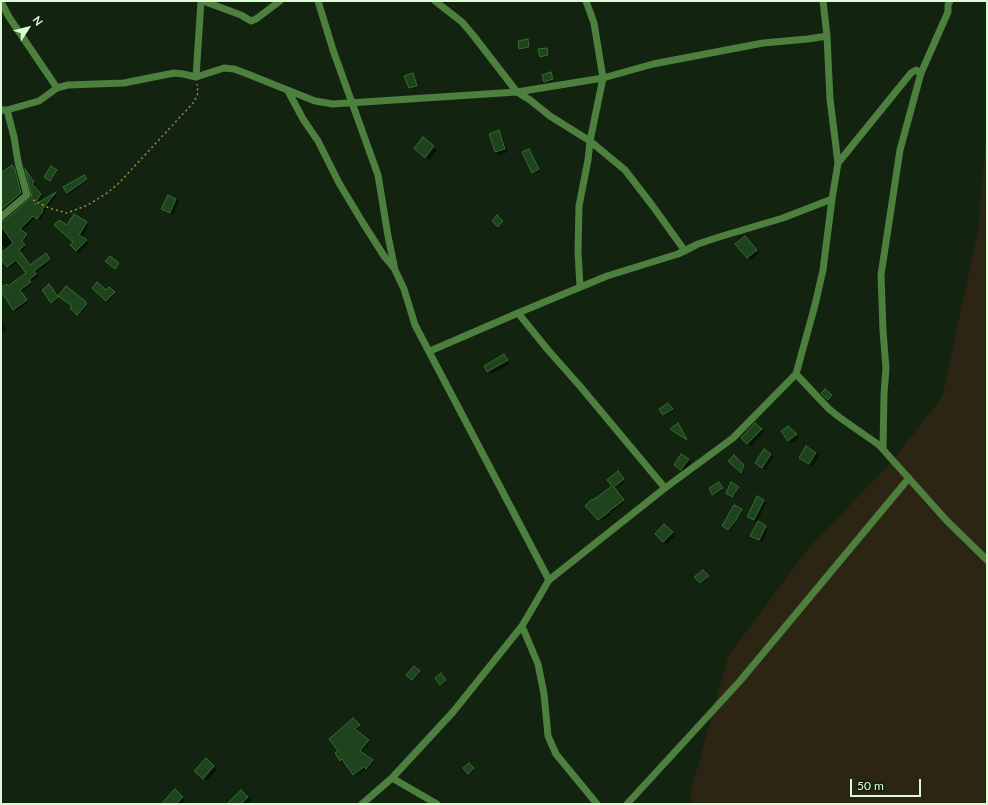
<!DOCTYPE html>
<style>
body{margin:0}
#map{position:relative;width:988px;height:805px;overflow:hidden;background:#122310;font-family:Lato,sans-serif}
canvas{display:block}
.frame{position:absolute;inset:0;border:2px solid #dbfcd4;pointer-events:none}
.north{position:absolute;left:8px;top:8px;width:40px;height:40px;-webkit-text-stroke:3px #122310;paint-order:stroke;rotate:54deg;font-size:11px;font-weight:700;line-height:16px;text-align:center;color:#dbfcd4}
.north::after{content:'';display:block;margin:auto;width:14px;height:18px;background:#dbfcd4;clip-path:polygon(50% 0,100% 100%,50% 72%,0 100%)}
.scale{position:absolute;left:850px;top:779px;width:71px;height:18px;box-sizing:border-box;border:2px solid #dbfcd4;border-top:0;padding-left:5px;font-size:12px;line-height:14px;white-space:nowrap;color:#dbfcd4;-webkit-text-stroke:3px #122310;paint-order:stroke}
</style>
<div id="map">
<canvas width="988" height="805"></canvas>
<div class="frame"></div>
<div class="north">N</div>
<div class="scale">50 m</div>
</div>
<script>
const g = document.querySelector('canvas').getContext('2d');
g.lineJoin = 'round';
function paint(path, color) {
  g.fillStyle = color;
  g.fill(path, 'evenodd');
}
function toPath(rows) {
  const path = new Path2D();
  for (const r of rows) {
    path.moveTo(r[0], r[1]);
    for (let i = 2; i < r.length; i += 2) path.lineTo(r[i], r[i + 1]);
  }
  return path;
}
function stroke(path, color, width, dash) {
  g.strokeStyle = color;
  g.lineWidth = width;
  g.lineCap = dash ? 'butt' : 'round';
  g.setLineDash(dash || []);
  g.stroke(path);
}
paint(toPath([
 [987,127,987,804,694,804,690,795,728,656,807,550,893,460,942,397,978,231]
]), '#2d2513');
paint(toPath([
 [528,40,530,48,521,50,520,48],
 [546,49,549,56,542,57,541,56],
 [413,74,418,87,412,89,410,87],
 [552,75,553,81,547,82,545,81],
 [499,132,502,135,508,152,499,155,496,152],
 [423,138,437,150,429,160,418,151],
 [530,151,539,171,535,173,533,172],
 [13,168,17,172,23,196,1,214,1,174],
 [56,171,57,172,51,181,46,178],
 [27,172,36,185,33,187,42,197,38,204,56,194,57,195,44,212,45,213,40,220,36,217,22,231,28,236,23,243,26,248,20,253,31,266,48,257,51,261,35,274,38,277,30,282,32,284,21,292,28,303,16,311,1,292,1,288,8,287,27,273,19,261,10,268,1,258,1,252,5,248,2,245,1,246,1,222,5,222,33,197],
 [85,177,87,181,69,194,65,187],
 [176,199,179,202,173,215,166,212,162,209],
 [86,223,89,225,82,238,89,243,79,253,71,245],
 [748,240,759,253,751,260,748,257],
 [50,287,58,299,53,303,52,302],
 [93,288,106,292,109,288,115,294,108,302],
 [86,303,88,306,79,315,71,308],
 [1,321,7,330,1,333],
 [504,355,510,364,491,374,485,366],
 [825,390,833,397,830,401,822,393],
 [670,405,673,411,665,416,664,415],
 [755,424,764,432,751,446,742,438],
 [788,427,799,438,792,443,789,440],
 [816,453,819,456,813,466,800,458],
 [770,454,773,457,765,470,756,463],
 [734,456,745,467,742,473,729,461],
 [688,460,691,463,685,472,679,468],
 [620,475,625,482,615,489,625,502,610,513,611,514,601,521,587,506,613,486],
 [720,484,723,490,714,495,713,494],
 [738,488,739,489,734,497,729,494],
 [763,501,766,503,757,522,768,529,762,542,752,536,758,523,748,517],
 [741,510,742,511,737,521,730,531,724,527],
 [664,525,675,536,667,544,656,534],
 [703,571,709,578,702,584,696,577],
 [414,668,420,673,413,681,407,675],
 [441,675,447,682,442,685,437,678],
 [353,719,360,727,356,731,370,742,361,753,374,762,368,770,367,768,356,776,344,761,343,762,341,760,339,751],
 [206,759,217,770,206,781,196,770],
 [469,764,474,770,469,774,464,768],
 [175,790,186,800,182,804,168,804],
 [241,791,251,800,247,804,230,804]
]), '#0007');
const building = toPath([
 [528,39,529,47,519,49,518,41,528,39],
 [547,48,548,55,540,57,538,49,547,48],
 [551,72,553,79,544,82,542,75,551,72],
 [413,73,417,86,409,88,404,76,413,73],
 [499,130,505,149,495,152,489,134,499,130],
 [423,137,434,146,425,158,414,148,423,137],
 [529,149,539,169,532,173,522,152,529,149],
 [12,165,15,169,21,193,1,210,1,173,12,165],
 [51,166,57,170,50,181,44,177,51,166],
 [25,169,34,182,32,184,41,194,34,205,56,192,42,210,43,211,37,219,33,216,20,229,27,234,22,241,25,245,19,250,30,265,46,253,50,259,34,271,36,274,29,280,31,282,20,290,27,300,13,310,1,291,1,287,7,284,8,286,26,273,16,260,7,267,1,259,1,253,13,243,1,226,1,222,4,221,32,197,25,169],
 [84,175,87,179,67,193,63,187,84,175],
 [168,195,176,199,170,213,161,209,168,195],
 [74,214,87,222,79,235,87,240,76,251,70,245,73,242,54,225,59,220,67,225,74,214],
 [497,215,503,221,498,227,492,221,497,215],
 [745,236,757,250,747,258,735,244,745,236],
 [110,256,119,263,115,269,105,261,110,256],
 [97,282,106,290,109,287,115,292,106,301,92,288,97,282],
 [49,284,58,297,51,303,42,290,49,284],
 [66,286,85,301,87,304,77,315,70,308,72,306,58,296,66,286],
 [504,354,508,360,487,372,484,366,504,354],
 [825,389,832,395,828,400,821,393,825,389],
 [668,403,673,409,663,415,659,409,668,403],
 [678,423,687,440,670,429,678,423],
 [755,423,762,429,747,444,741,438,755,423],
 [788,426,797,434,788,441,781,431,788,426],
 [806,446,816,453,809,464,799,458,806,446],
 [764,449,771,454,762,468,755,463,764,449],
 [681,454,689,459,681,470,674,465,681,454],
 [734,455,744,465,741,473,728,461,734,455],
 [618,471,624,479,614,487,624,500,609,511,609,512,598,520,585,506,592,499,593,500,612,486,607,480,618,471],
 [719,482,723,488,712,495,709,488,719,482],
 [731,482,739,487,732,497,726,493,731,482],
 [757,496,764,500,754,520,747,517,757,496],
 [734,505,742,509,736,520,728,530,722,526,734,505],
 [758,521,766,526,759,540,750,536,758,521],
 [664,524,673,532,663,542,655,534,664,524],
 [703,570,709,576,700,583,694,577,703,570],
 [414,666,420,671,412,680,406,675,414,666],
 [441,673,446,680,440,685,435,678,441,673],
 [353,718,360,725,355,729,369,740,360,751,373,760,366,769,364,767,353,775,342,759,340,761,335,753,338,751,329,739,353,718],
 [206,758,214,766,203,779,194,771,206,758],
 [469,763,474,768,468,774,463,768,469,763],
 [175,789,183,797,176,804,161,804,175,789],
 [241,790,248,797,241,804,227,804,241,790]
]);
paint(building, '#1f431d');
stroke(building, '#356d31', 1);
stroke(toPath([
 [33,200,49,208,67,213,88,205,107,193,118,184,194,102,198,93,197,84]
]), '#ae8737', 1.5, [2, 3]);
stroke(toPath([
 [203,1,241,15,251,21,256,19,280,1],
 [318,1,333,50,378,175,388,236,395,270,404,289,415,325,549,580],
 [435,1,462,22,473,35,517,92,530,100,550,116,590,141,625,170,652,205,685,251],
 [1,2,9,17,57,88],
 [196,77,201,1],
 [288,91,303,119,318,141,339,183,363,223,384,256,394,268],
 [1,110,7,110,39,101,57,88,68,85,124,83,174,73,183,74,196,77,224,68,234,69,245,73,315,101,333,104,517,92,603,78,653,64,763,43,808,39,827,36],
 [838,163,911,73,916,70,921,73],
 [1,217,27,195,18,162,14,137,7,110],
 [580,287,578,251,579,206,588,160,590,141,603,78,594,23,586,1],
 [518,313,607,276,678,254,698,244,719,237,783,218,832,199],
 [430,351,518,313,548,350,579,385,665,488],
 [796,374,829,409,839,417,879,445,947,521,987,560],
 [883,449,884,394,886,368,883,331,881,275,900,150,921,73,948,12,948,5,950,1],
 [522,626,538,664,544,694,548,736,556,754,597,804],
 [392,778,437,804],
 [362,804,392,778,453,712,522,626,549,580,665,488,733,438,796,374,815,305,823,270,832,199,838,163,830,99,827,36,823,1],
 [627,804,740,681,909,478]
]), '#4d7f3e', 7);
</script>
